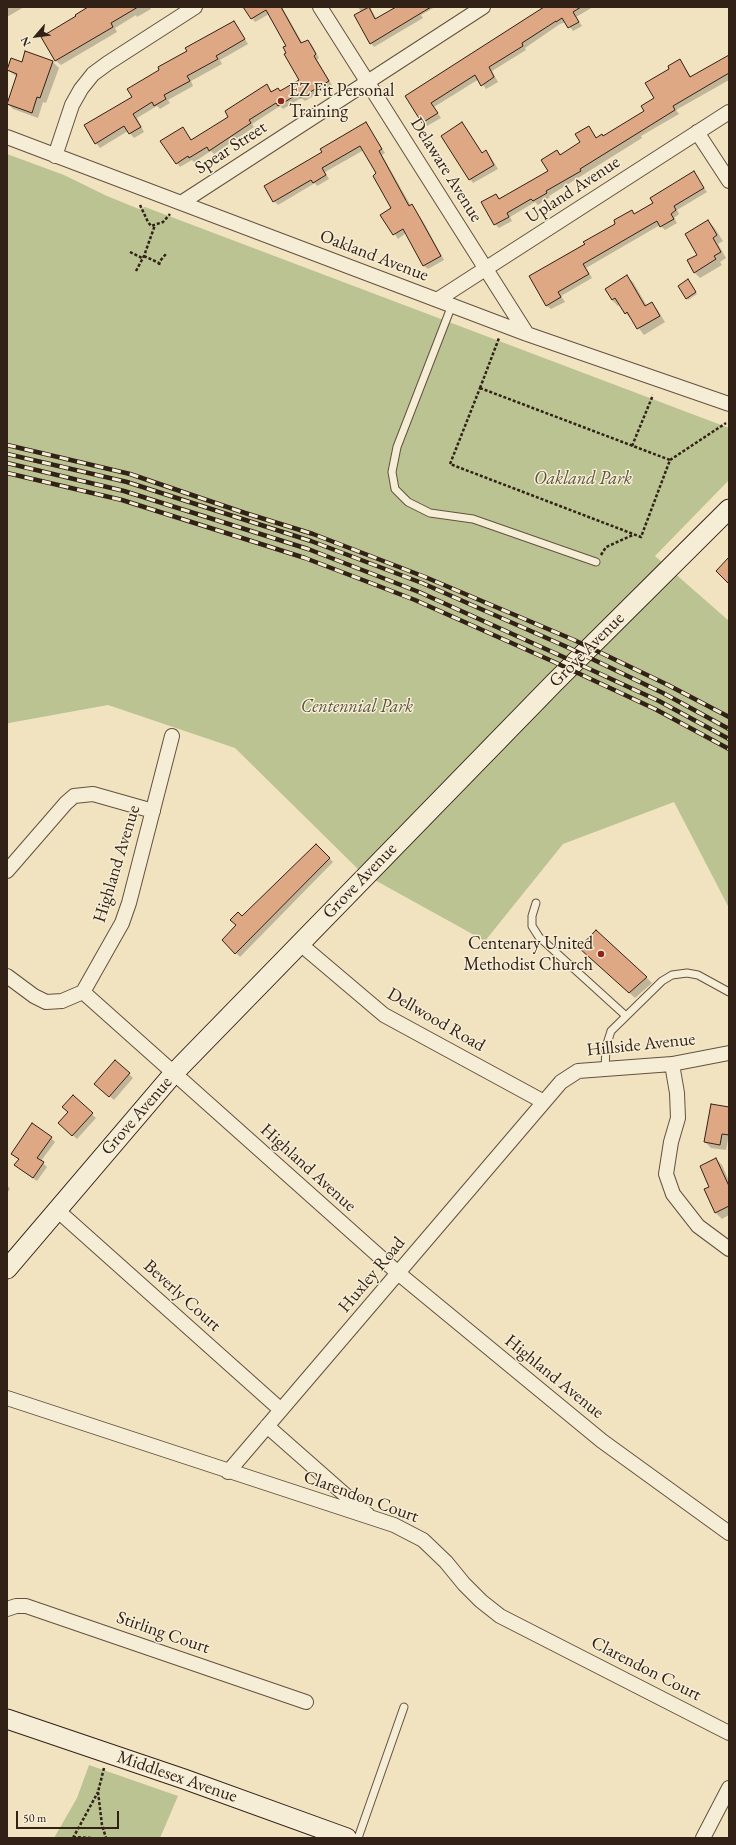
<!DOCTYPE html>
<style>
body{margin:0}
#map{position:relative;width:736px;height:1845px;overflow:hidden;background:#f1e3c0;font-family:"EB Garamond",serif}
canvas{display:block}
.frame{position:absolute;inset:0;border:8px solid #322116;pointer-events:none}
.north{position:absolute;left:16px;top:16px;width:40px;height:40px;-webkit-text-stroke:3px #f6edd6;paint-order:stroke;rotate:242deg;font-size:11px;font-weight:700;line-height:16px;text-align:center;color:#322116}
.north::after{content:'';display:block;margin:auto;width:14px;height:18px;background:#322116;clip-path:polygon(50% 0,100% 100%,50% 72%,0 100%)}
.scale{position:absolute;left:16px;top:1811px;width:103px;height:18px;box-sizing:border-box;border:2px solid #322116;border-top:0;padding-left:5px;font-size:12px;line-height:14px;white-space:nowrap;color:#322116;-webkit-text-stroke:3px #f6edd6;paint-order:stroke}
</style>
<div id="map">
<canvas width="736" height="1845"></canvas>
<div class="frame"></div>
<div class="north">N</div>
<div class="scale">50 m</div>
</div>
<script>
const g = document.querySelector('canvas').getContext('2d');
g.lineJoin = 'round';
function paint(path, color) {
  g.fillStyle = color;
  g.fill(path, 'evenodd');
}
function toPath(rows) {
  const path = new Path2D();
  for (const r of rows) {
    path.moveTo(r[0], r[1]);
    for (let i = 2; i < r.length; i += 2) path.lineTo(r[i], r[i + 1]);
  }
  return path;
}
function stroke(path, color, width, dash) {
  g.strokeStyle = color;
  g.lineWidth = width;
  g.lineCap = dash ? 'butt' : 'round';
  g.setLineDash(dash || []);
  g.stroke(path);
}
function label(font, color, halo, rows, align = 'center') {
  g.font = font + ' "EB Garamond",serif';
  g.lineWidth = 3;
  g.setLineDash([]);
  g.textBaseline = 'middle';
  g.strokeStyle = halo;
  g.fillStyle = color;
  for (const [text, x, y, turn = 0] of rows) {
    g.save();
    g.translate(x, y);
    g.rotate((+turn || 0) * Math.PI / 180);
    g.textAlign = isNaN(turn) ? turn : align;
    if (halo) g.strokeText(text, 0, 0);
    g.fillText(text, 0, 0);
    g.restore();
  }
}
paint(toPath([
 [7,154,64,175,107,196,139,209,145,207,729,428,729,480,655,556,729,621,729,908,674,802,563,844,485,941,362,873,235,748,108,705,9,723,7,725],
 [89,1765,178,1796,160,1838,54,1838,77,1798]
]), '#bbc392');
paint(toPath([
 [7,7,24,7,7,17],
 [90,7,150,7,151,9,137,17,136,15,115,28,117,32,61,65,56,61,42,37],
 [244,7,282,7,303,44,308,41,312,45,319,58,317,60,332,85,305,101,301,98,283,109,280,106,252,124,254,127,214,154,211,151,194,162,192,160,180,167,177,163,183,128,192,141,230,117,266,85,272,92,280,92,300,80,287,46,269,14,255,22],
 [358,7,370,7,377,20,398,7,435,7,421,15,423,18,374,47,371,43,361,12],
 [545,7,593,7,576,17,582,26,573,31,566,22,560,24,525,48,526,50,492,71,498,82,486,89,479,79,434,107,441,118,427,126,423,123,407,96],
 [234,22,248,44,220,60,222,64,191,81,193,86,168,100,170,103,160,109,157,106,137,118,144,132,134,138,128,131,100,148,96,143,133,97,160,70],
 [729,56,729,80,676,110,679,114,641,136,642,138,549,196,550,197,538,205,535,202,510,217,512,221,499,228,495,224,496,195,500,200,549,172,557,151,561,155,582,143,589,127,597,138,604,137,645,111,655,98,671,70,680,60,692,78],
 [53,62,59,68,46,103,43,102,38,118,13,109,7,103,17,77,8,70,22,63],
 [366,123,385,153,382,155,411,206,415,209,424,223,444,260,428,269,424,266,406,233,398,239,382,215,392,208,378,174,364,150,325,172,329,179,317,186,315,183,278,205,274,201,323,153],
 [465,128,483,154,486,152,490,156,498,169,473,183,470,179],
 [694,173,707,192,677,210,679,214,674,218,677,223,665,230,660,225,586,268,592,278,561,296,565,302,551,309,547,306,531,277,617,224,631,211,635,215,655,204],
 [708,221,714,227,723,241,718,244,726,258,720,262,722,265,700,278,694,272],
 [627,277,633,282,647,306,651,303,657,309,665,322,644,335,632,319,625,313,620,304,618,306,612,300],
 [690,282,697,294,688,300,687,298],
 [316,845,333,862,240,957,223,940,237,925,242,917],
 [586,954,646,977,652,983,635,998],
 [129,1074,133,1078,114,1100,100,1088],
 [73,1097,96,1118,77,1139,59,1123,69,1112],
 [729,1108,729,1139,728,1139,726,1150,711,1148,705,1142],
 [51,1138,55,1142,41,1161,47,1167,37,1181,15,1165,19,1160,12,1154],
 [716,1159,722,1165,729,1181,729,1215,722,1219,716,1213,711,1187],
 [7,1185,10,1189,7,1193]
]), '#0003');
const building = toPath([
 [88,7,138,7,111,23,113,27,55,61,41,37,76,16,75,15,88,7],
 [243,7,281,7,301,43,308,40,316,54,314,56,329,81,300,98,298,94,278,106,276,103,249,120,251,123,209,151,207,147,189,158,188,156,176,164,160,141,183,127,191,140,228,117,225,111,267,84,271,92,278,88,280,91,299,80,284,54,286,53,283,47,286,46,266,10,251,19,243,7],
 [369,7,375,19,396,7,431,7,370,44,354,15,369,7],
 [544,7,581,7,573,12,579,22,568,28,562,18,556,22,556,21,522,43,523,46,489,67,494,77,481,86,475,75,431,103,438,113,422,123,405,96,544,7],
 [234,21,245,39,216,56,218,59,187,76,190,81,164,95,166,99,154,106,152,102,133,114,141,127,129,134,124,126,95,144,84,125,132,97,127,89,159,70,158,67,187,51,185,48,234,21],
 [25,51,53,61,40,98,37,97,32,113,7,104,17,74,7,70,11,58,22,62,25,51],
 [729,55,729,73,673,106,675,110,580,169,581,171,546,191,547,193,533,201,531,199,507,213,509,217,494,225,481,202,496,194,499,199,548,171,541,160,557,150,560,155,580,142,575,134,589,126,596,138,602,134,603,136,644,111,641,106,654,98,645,83,669,69,668,66,680,59,690,77,729,55],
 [366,122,382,149,379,151,409,206,412,204,420,218,441,256,423,266,403,229,393,235,380,215,391,208,373,176,376,173,360,146,322,168,326,175,313,183,311,180,273,202,264,186,322,152,320,149,366,122],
 [462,122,482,153,486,150,494,165,469,180,441,136,462,122],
 [694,171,704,188,674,206,676,210,671,214,674,219,660,227,657,221,583,264,589,274,558,292,561,297,546,306,529,276,585,244,583,242,615,224,614,220,632,210,634,214,653,203,650,198,694,171],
 [708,220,717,235,713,238,721,252,714,256,716,259,694,273,687,260,697,255,685,234,708,220],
 [627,275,645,306,652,302,660,316,637,329,627,312,625,314,615,298,612,300,605,289,627,275],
 [688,279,696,292,686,299,678,286,688,279],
 [729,557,729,584,716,571,729,557],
 [316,844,330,858,235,954,222,940,236,925,230,920,238,912,242,916,316,844],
 [596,930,647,977,629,993,579,948,596,930],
 [115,1060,130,1073,109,1097,94,1084,115,1060],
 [73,1095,93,1113,72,1136,58,1123,68,1112,62,1107,73,1095],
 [711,1104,729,1107,729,1135,722,1134,720,1145,704,1142,711,1104],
 [32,1123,52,1137,37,1158,44,1162,33,1178,14,1165,19,1159,11,1154,32,1123],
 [716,1158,729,1186,729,1206,715,1213,704,1189,709,1187,700,1166,716,1158]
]);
paint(building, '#dfa885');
stroke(building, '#322116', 1);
const lane = toPath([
 [452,305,397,447,392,472,395,489,408,502,430,513,473,519,596,562],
 [536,903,532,916,532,926,539,937,626,1016],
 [605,1070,606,1047,611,1031,662,981,672,975,687,973,698,975,729,992],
 [358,1838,404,1707]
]);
const street = toPath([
 [320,7,527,334],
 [697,132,729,181],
 [7,137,527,334,729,404],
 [55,156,72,105,81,89,93,74,108,63,195,7],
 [181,203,483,7],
 [437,300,729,112],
 [172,736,129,903,122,923,83,992,398,1273,602,1441,729,1533],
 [7,871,66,803,74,796,93,794,153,811],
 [299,943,384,1015,544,1102],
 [7,976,34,996,46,1002,62,1001,83,992],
 [672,1064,677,1093,678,1118,671,1142,666,1174,673,1194,698,1226,729,1249],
 [57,1210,281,1410],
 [7,1398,394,1525,423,1540,446,1562,464,1584,481,1601,500,1616,729,1733],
 [267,1426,368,1515],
 [228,1472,561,1082,578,1071,672,1064,729,1053],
 [7,1609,16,1606,26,1606,306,1702],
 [703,1838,729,1788]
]);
const secondary = toPath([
 [7,1269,174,1073,554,683,729,509],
 [7,1719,184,1779,347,1838]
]);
stroke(lane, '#625240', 9);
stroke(street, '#625240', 16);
stroke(secondary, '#322116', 21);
stroke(toPath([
 [140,205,148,222,151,226,163,222,170,214],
 [130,252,142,258],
 [144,256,159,263],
 [159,265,160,261,166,254],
 [136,271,144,256,155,225],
 [480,388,670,460,641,537,450,464,480,388],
 [480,388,499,338],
 [632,446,653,395],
 [670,460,726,423],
 [601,555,606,547,633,535],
 [104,1768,98,1792,102,1825,106,1838],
 [73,1837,93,1838],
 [73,1838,98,1792]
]), '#322116', 2.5, [3, 2]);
stroke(lane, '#f6edd6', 7);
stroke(street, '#f6edd6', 14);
stroke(secondary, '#f6edd6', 19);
const rail = toPath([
 [7,445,130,474,245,513,313,534,425,577,574,640,668,685,729,717],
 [7,454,127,482,311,541,422,583,567,647,663,693,729,729],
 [7,463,124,491,308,549,419,592,559,655,659,701,729,739],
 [7,473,122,500,305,558,368,582,415,600,552,661,655,709,729,749]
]);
stroke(rail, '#322116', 4.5);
stroke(rail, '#f6edd6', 3, [9]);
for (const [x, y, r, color] of [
 [281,101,4,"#8f2418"],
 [601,954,4,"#8f2418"]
]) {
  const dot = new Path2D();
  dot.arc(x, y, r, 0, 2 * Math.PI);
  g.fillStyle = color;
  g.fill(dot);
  stroke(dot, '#f6edd6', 1.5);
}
label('18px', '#322116', '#f6edd6', [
 ["EZ Fit Personal",289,91],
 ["Training",289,112],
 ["Centenary United",593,944,"right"],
 ["Methodist Church",593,965,"right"]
], 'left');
label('18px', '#322116', '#f6edd6', [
 ["Spear Street",231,148,-33],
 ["Delaware Avenue",446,170,58],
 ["Upland Avenue",573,190,-33],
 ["Oakland Avenue",374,256,21],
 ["Grove Avenue",587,650,-45],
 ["Highland Avenue",117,864,-73],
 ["Grove Avenue",360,881,-46],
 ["Dellwood Road",436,1020,30],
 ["Hillside Avenue",641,1045,-6],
 ["Grove Avenue",137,1116,-49],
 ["Highland Avenue",308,1168,42],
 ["Huxley Road",372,1275,-50],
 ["Beverly Court",182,1296,42],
 ["Highland Avenue",554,1377,39],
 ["Clarendon Court",361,1497,20],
 ["Stirling Court",163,1633,19],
 ["Clarendon Court",646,1669,27],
 ["Middlesex Avenue",177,1777,19]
]);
label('italic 18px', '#5b523b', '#f6edd6', [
 ["Oakland Park",583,479],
 ["Centennial Park",357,707]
]);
</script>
